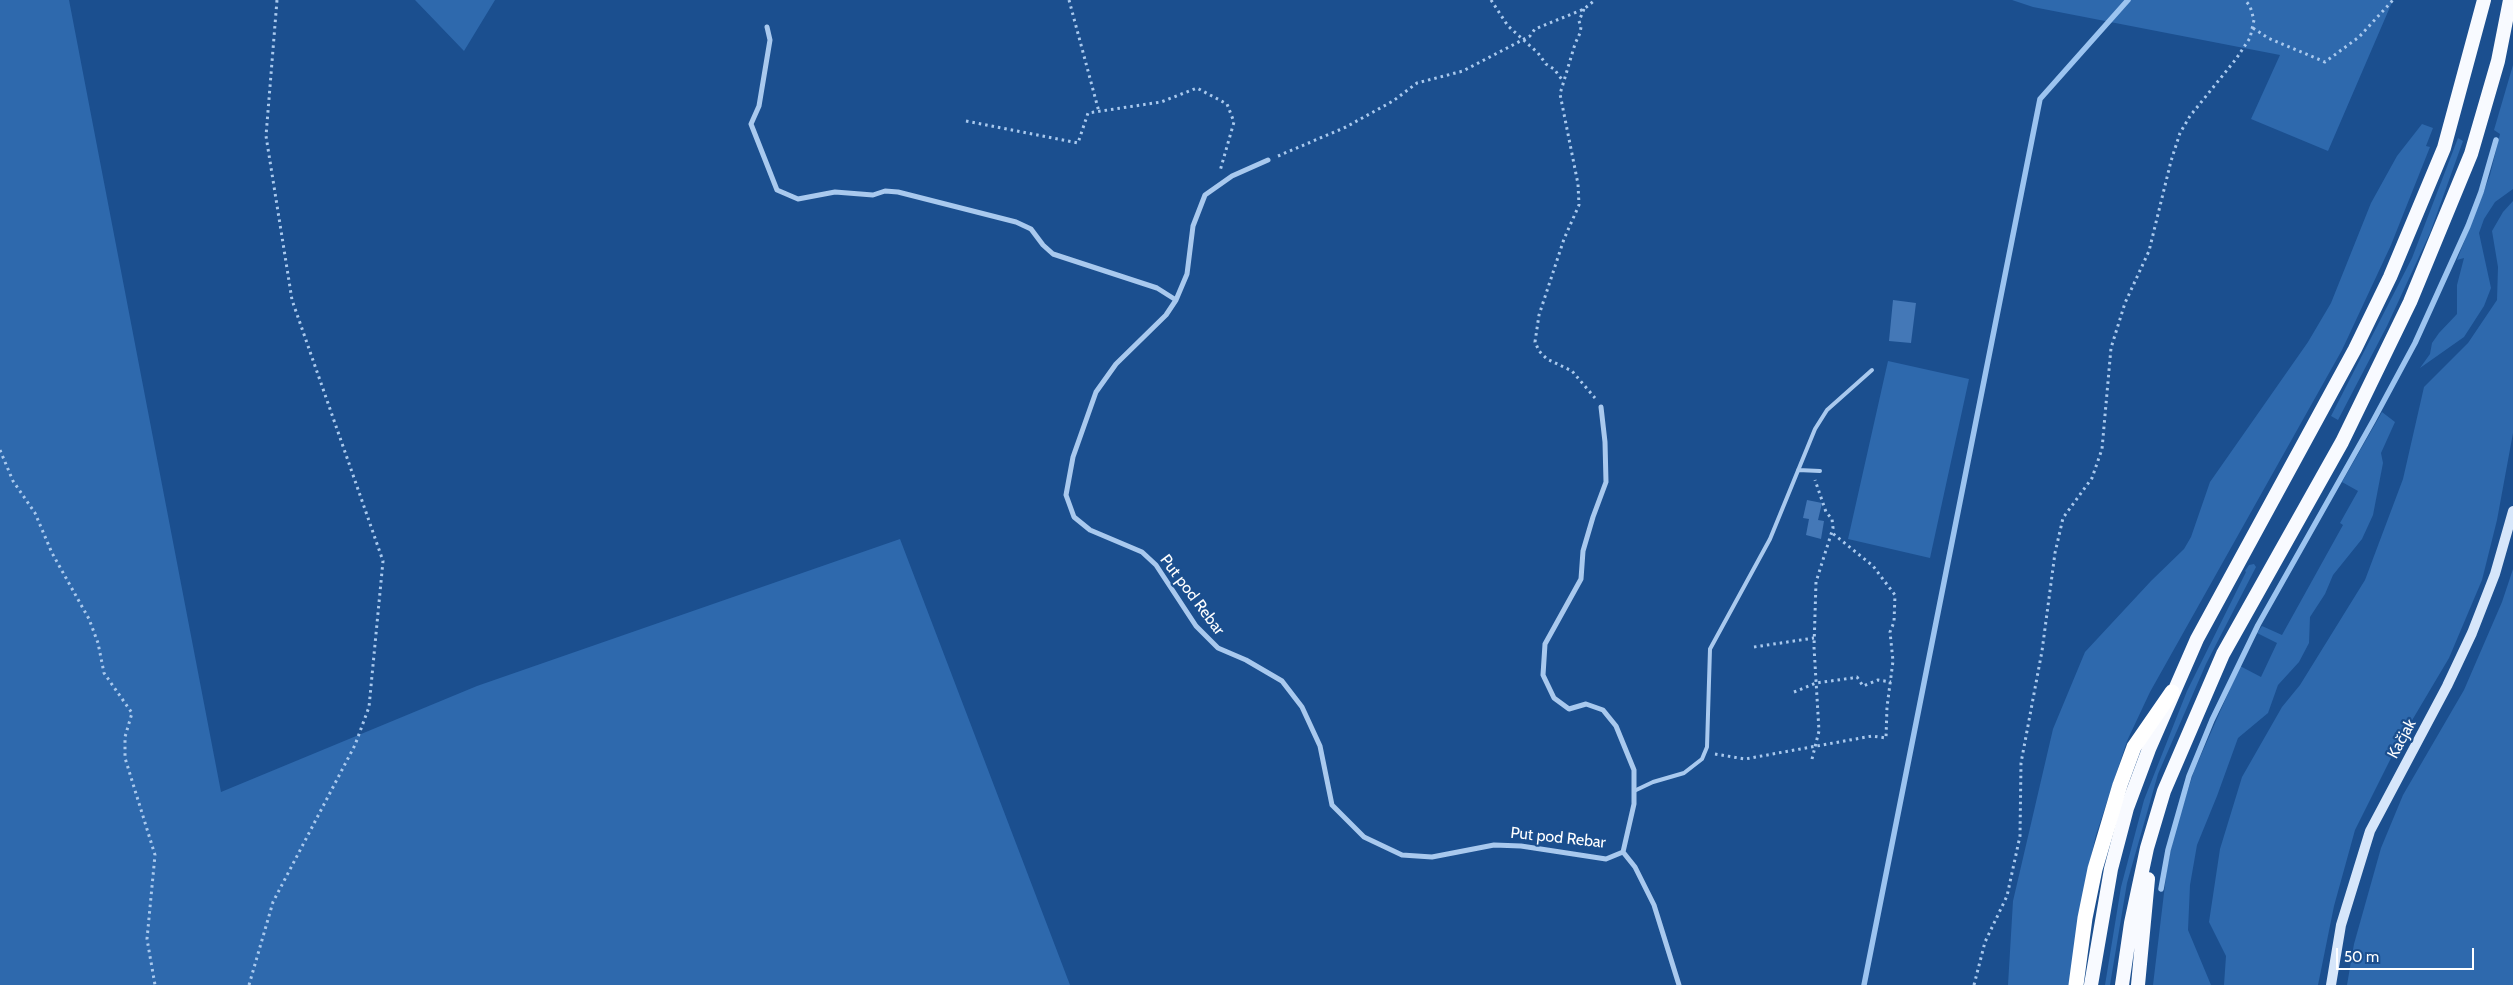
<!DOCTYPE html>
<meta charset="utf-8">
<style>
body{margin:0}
#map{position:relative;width:2513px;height:985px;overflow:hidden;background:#1b4f8f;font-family:Cabin,sans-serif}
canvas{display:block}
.scale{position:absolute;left:2336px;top:948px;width:138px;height:22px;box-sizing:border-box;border:2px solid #fff;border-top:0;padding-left:6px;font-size:15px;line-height:18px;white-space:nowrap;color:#fff;-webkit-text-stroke:4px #1b4f8f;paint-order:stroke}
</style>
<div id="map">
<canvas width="2513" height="985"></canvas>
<div class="scale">50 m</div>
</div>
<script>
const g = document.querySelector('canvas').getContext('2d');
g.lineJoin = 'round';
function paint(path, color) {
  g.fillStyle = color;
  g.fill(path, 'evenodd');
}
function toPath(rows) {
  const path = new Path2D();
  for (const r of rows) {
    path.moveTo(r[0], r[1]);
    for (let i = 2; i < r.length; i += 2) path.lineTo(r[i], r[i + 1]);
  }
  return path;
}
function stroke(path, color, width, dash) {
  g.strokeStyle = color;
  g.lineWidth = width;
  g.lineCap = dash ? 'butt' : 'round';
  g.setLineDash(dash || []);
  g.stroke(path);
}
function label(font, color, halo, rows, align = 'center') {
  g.font = font + ' Cabin,sans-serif';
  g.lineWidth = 4.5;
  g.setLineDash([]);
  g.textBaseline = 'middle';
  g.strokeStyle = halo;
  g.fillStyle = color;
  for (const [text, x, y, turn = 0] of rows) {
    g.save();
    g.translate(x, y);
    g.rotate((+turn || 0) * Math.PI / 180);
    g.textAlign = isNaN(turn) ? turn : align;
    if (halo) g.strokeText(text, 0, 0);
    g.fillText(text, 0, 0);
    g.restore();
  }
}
paint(toPath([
 [0,0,69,0,221,792,477,686,900,539,1070,985,0,985],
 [415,0,495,0,464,51],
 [2012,0,2393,0,2328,151,2251,119,2280,55,2033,7],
 [2513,65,2513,189,2495,202,2484,219,2479,233,2491,288,2484,306,2464,337,2420,368,2430,354,2432,343,2439,333,2457,314,2457,285,2464,258,2457,260,2490,175,2500,134,2494,130],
 [2422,124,2433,128,2426,146,2430,147,2391,245,2342,350,2150,692,2127,741,2096,835,2085,883,2069,985,2008,985,2013,901,2053,729,2085,652,2151,581,2184,549,2191,537,2210,482,2308,342,2331,303,2371,203,2397,156],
 [2458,138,2463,141,2430,233,2387,326,2338,420,2331,416,2412,258],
 [2513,201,2513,433,2497,520,2482,580,2449,658,2398,744,2355,830,2334,906,2318,985,2224,985,2226,956,2209,922,2220,849,2242,777,2282,707,2300,685,2365,580,2403,479,2424,387,2468,343,2497,300,2498,267,2492,231,2503,212],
 [1888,361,1969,379,1930,558,1848,539],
 [2382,412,2395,422,2381,453,2383,463,2373,515,2362,539,2333,575,2325,594,2310,617,2309,643,2299,662,2278,685,2268,713,2238,738,2217,796,2197,845,2190,885,2188,930,2211,985,2153,985,2167,868,2175,830,2194,771,2240,666,2261,677,2277,643,2257,633,2262,626,2282,635,2343,525,2340,523,2358,491,2342,482],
 [2254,564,2256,567,2206,664,2158,774,2127,883,2110,985,2105,985,2121,887,2144,800,2187,691,2246,572,2245,571,2249,565],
 [2513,569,2513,985,2347,985,2354,944,2381,848,2403,795,2464,690,2502,602]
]), '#2e69ad');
stroke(toPath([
 [2161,889,2168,850,2189,776,2212,720,2258,625,2373,421,2415,343,2468,226,2481,192,2496,140],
 [1864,985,2040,99,2128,0]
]), '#9cc4f0', 5.5);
paint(toPath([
 [1893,300,1916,303,1911,343,1889,341],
 [1807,500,1822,503,1818,520,1824,521,1821,539,1806,535,1809,519,1803,518]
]), '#4478b7');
stroke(toPath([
 [1069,0,1099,112],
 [1491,0,1508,26,1538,53,1546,64,1554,69,1563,81],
 [1584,9,1579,21,1581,27,1580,33,1575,44,1560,94,1578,184,1579,205,1564,239,1539,315,1535,342,1539,351,1547,359,1572,371,1595,398],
 [2253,28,2268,38,2325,62,2359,37,2393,0],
 [966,121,1078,143,1088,113,1161,102,1197,88,1227,104,1234,122,1220,171],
 [1278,156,1346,127,1393,101,1417,83,1463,71,1530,36,1535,29,1584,9,1595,0],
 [0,450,13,481,35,513,52,553,89,619,98,643,104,673,132,713,125,737,125,758,155,855,147,939,155,985],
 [1754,647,1814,638],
 [1794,692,1816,683,1852,678,1857,677,1863,686,1878,680,1891,682],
 [1715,754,1745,759,1872,736,1886,738,1887,707,1893,661,1890,632,1894,622,1895,595,1873,566,1831,532],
 [1812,759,1819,731,1814,647,1816,582,1833,528,1832,519,1826,512,1815,480],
 [249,985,273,902,355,745,369,707,383,561,292,300,266,136,277,0],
 [1974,985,1985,942,2007,896,2020,836,2021,763,2042,651,2055,553,2063,518,2092,478,2102,449,2111,348,2125,303,2149,251,2171,161,2180,133,2190,116,2236,59,2250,38,2254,20,2250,6,2245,0]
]), '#a9c9ee', 3, [2.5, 4]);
stroke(toPath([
 [1798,470,1820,471],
 [1634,791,1653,782,1684,773,1702,759,1707,747,1710,649,1770,539,1815,429,1827,410,1872,370]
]), '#a9c9ee', 4);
stroke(toPath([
 [767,27,770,40,759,106,751,124,777,190,798,199,835,192,873,195,885,191,898,192,1016,222,1031,229,1043,245,1053,254,1157,288,1176,300],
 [1268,160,1232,176,1205,195,1193,226,1187,274,1176,300,1166,315,1116,364,1096,392,1073,457,1066,495,1074,517,1090,530,1142,552,1156,565,1196,626,1218,648,1246,660,1282,681,1302,707,1320,746,1332,805,1364,837,1402,855,1432,857,1494,845,1521,846,1606,859,1623,852],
 [1601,407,1605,442,1606,482,1593,517,1583,551,1581,579,1545,644,1543,675,1554,698,1569,709,1586,704,1603,710,1616,726,1634,770,1634,804,1623,852,1635,867,1654,905,1679,985]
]), '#a9c9ee', 5);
stroke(toPath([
 [2331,985,2341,925,2370,831,2447,686,2472,633,2495,574,2513,511]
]), '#d6e6fa', 10);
stroke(toPath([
 [2091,985,2111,869,2127,808,2149,749,2197,639,2355,349,2390,277,2444,148,2484,0],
 [2122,985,2131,923,2147,848,2164,791,2223,654,2342,442,2410,302,2471,154,2498,61,2510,0],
 [2138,985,2148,879]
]), '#f8faff', 14);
stroke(toPath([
 [2076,985,2085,918,2095,869,2120,785,2134,747,2172,692]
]), '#fff', 15);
label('16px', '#fff', '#1b4f8f', [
 ["Put pod Rebar",1192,595,53],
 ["Kačjak",2402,739,-62],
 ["Put pod Rebar",1558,838,6]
]);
</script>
